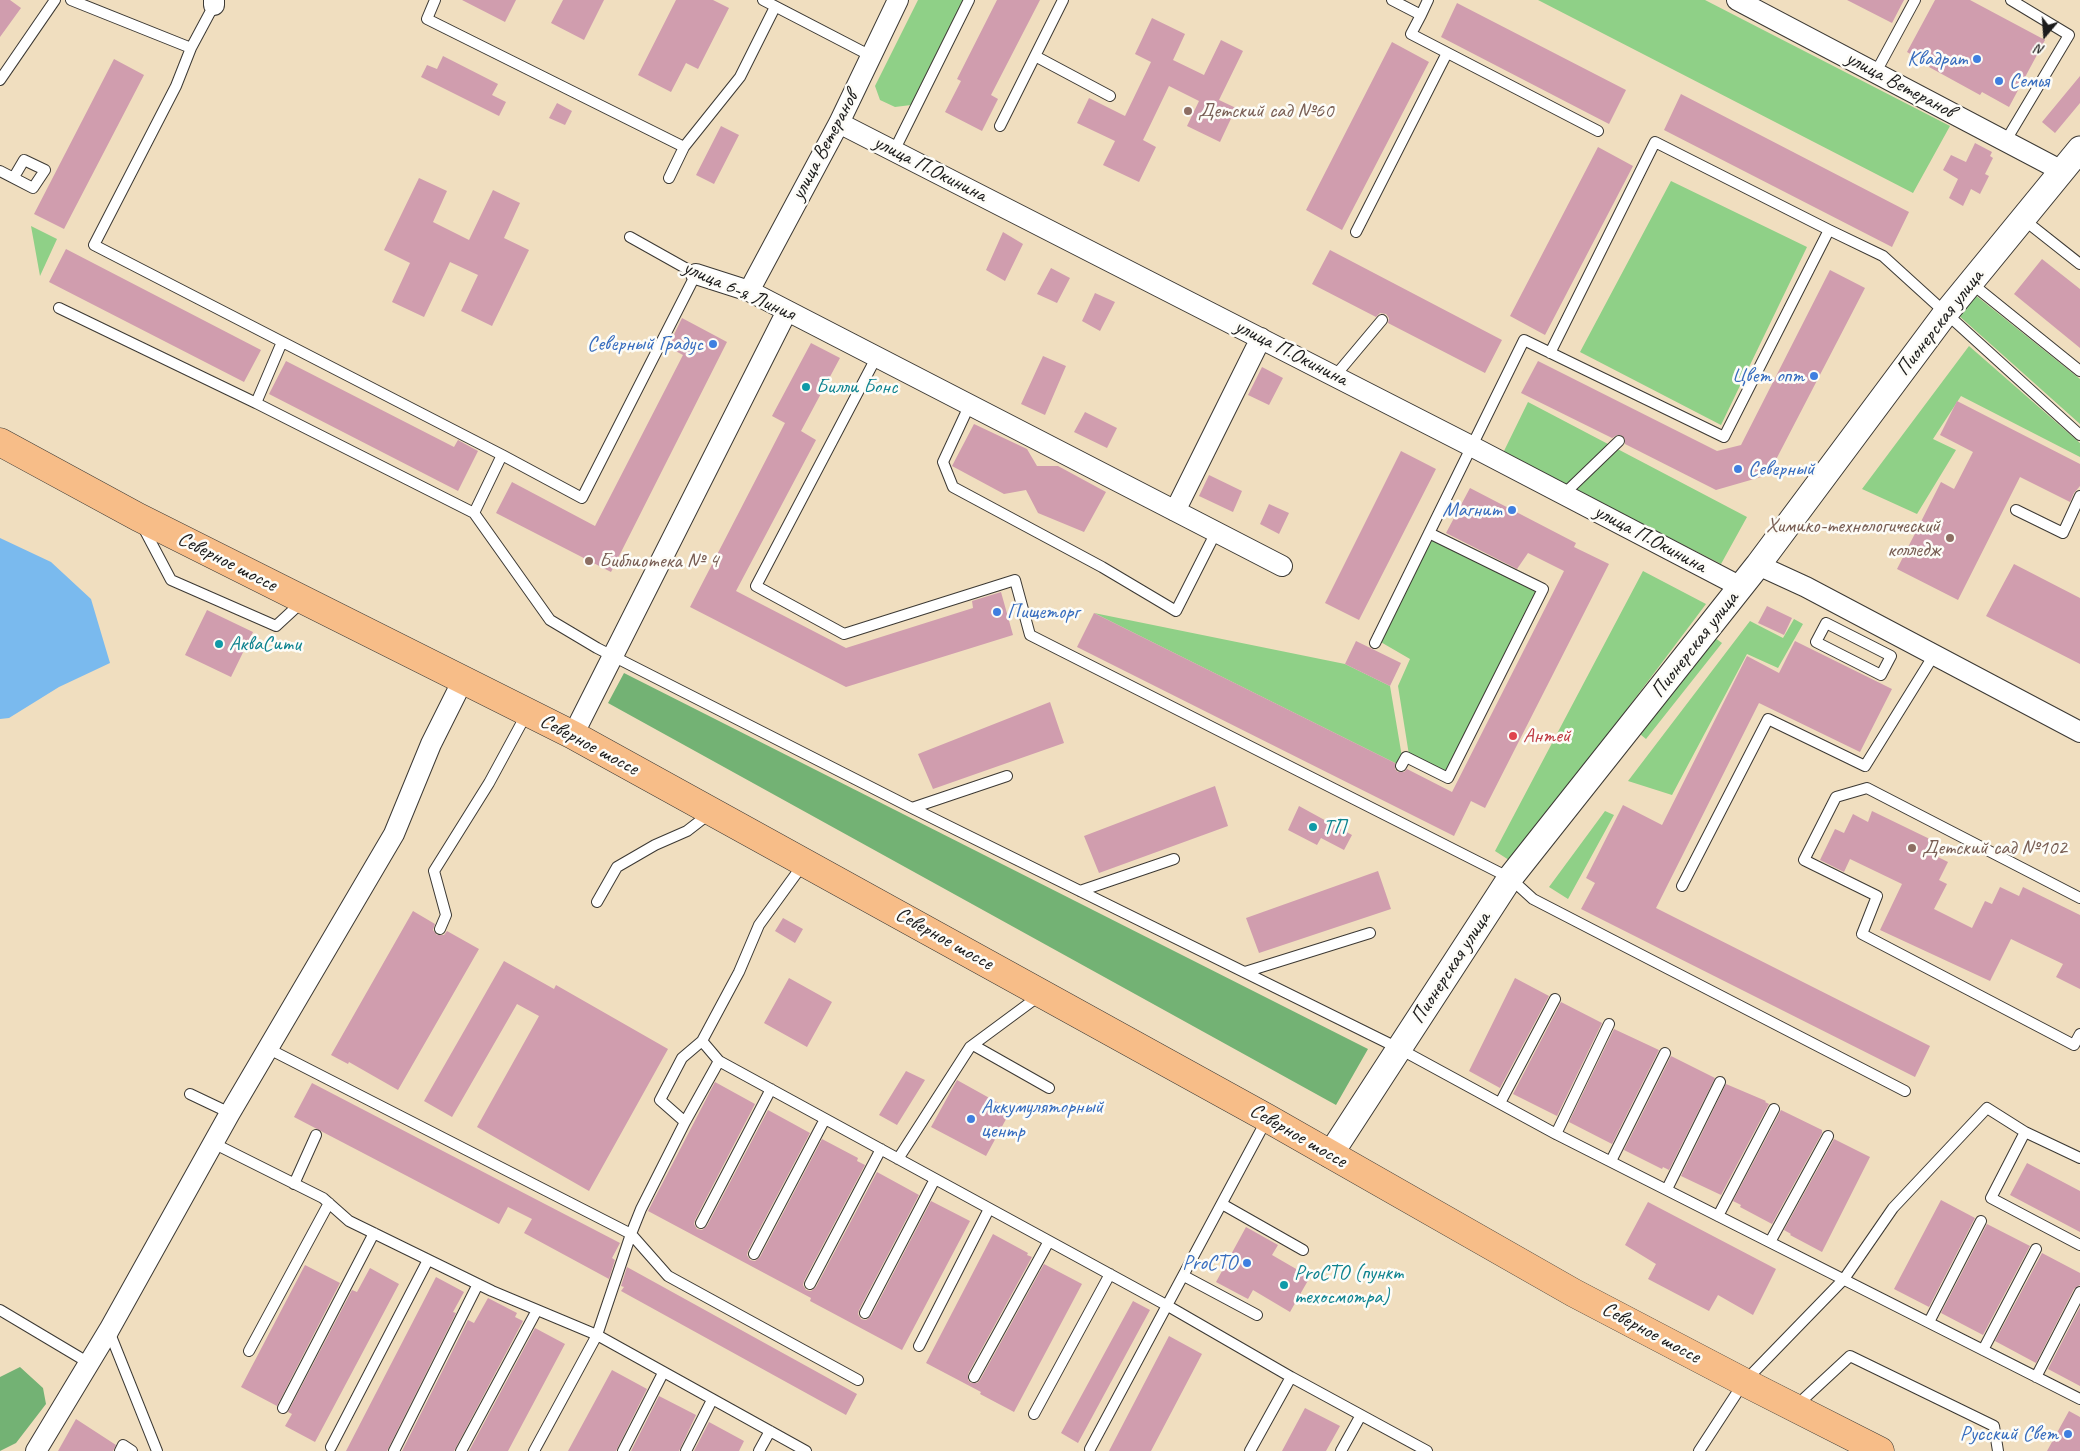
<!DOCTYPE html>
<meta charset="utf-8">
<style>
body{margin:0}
#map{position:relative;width:2080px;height:1451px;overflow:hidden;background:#f0debf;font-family:Caveat,sans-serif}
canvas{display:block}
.north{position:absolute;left:2020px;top:10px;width:50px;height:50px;-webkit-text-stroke:4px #fdfcf7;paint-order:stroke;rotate:198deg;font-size:14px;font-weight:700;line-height:20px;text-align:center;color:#1c1c1c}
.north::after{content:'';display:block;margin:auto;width:18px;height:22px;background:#1c1c1c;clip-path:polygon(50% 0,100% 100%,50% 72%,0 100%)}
</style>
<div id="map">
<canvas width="2080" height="1451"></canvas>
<div class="north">N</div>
</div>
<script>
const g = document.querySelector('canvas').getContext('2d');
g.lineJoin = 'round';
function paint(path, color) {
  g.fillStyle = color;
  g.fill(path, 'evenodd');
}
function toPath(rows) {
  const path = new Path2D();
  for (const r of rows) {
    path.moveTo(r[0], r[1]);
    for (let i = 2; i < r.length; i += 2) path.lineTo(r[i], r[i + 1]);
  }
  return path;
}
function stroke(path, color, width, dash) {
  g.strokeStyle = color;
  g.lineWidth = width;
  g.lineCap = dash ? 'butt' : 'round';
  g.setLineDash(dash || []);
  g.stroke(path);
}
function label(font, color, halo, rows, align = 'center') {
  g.font = font + ' Caveat,sans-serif';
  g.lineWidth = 5;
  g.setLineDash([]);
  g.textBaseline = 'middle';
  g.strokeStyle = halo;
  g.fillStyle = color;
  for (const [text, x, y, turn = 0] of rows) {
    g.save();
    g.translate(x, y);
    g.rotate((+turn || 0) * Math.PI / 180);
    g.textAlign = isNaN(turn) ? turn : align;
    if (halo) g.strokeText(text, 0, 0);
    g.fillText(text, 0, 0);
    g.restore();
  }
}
paint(toPath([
 [918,0,963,0,911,105,895,107,880,100,875,86],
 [1538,0,1705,0,1950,126,1913,193],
 [1671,181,1807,247,1721,425,1580,352],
 [31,226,57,239,40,276],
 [1974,294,2080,379,2080,424,1957,314],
 [1969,346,2080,443,2080,457,1961,396,1933,439,1956,450,1917,514,1862,489],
 [1528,402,1747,517,1721,564,1503,453],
 [1430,537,1538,591,1447,774,1409,755,1398,686,1410,659,1379,641],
 [1643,571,1706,604,1512,862,1495,851],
 [1094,613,1345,664,1390,686,1402,757,1399,765],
 [1794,619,1803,624,1778,668,1747,654,1672,795,1628,781,1750,621,1783,638],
 [1711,635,1722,643,1646,739,1635,730],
 [1605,811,1614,815,1568,899,1549,887]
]), '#8fd087');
paint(toPath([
 [624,673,1368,1049,1336,1105,608,703],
 [20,1367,43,1388,46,1404,16,1443,0,1451,0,1377]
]), '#73b274');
paint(toPath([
 [0,538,51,562,91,599,110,663,59,687,9,718,0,719]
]), '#7abaee');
paint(toPath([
 [0,0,10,0,21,8,0,37],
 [462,0,516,0,505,22],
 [563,0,604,0,584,40,551,23],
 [676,0,713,0,729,8,698,69,686,63,671,92,638,75],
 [997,0,1040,0,991,95,998,99,982,131,945,112,961,81,957,79],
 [1847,0,1904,0,1892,23],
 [1935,0,1970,0,2045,40,2009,107,1982,92,1980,95,1929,67,1930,65,1907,52],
 [1457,3,1626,90,1609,124,1441,37],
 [1152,18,1185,34,1173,60,1204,75,1221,40,1243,51,1219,100,1236,108,1220,142,1187,126,1199,101,1169,86,1143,140,1156,147,1139,182,1103,165,1115,141,1077,123,1089,98,1125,116,1151,62,1135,54],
 [1392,42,1429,62,1342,230,1306,210],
 [443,56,498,84,492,95,506,102,499,116,421,77,427,65,437,69],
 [114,59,144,75,64,229,34,214],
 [2080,76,2080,103,2055,133,2042,122],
 [1681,94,1909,212,1892,247,1664,130],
 [557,103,572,111,565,125,549,118],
 [721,126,739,135,714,184,696,175],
 [1975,143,1992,152,1990,156,1993,158,1985,174,1989,176,1980,194,1971,189,1963,206,1949,198,1958,179,1943,170,1951,155,1966,162],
 [1598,147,1633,166,1545,335,1510,316],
 [419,178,447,191,433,222,469,240,493,190,520,203,504,238,529,250,492,326,461,311,478,275,450,262,424,317,392,302,410,263,384,250],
 [1003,232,1023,244,1005,281,986,270],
 [66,249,261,350,244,382,49,282],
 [1330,250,1502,340,1485,373,1388,323,1389,318,1386,314,1380,313,1376,317,1312,284],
 [2042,259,2080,289,2080,348,2014,294],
 [1051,268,1070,278,1057,303,1037,294],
 [1830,270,1865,288,1768,475,1716,490,1625,444,1625,439,1621,435,1617,435,1612,438,1521,393,1538,361,1717,451,1741,445],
 [1095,293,1115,302,1100,331,1082,321],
 [682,318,727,342,611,572,496,513,512,482,595,526,683,355,668,347],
 [811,343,840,358,801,431,816,440,736,591,846,648,973,608,972,601,1001,592,1013,635,846,687,690,607,785,423,772,416],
 [1043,356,1066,366,1045,415,1021,404],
 [286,361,454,447,458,440,478,451,458,491,269,394],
 [1262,367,1283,378,1269,405,1248,395],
 [1957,401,2080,464,2080,486,2074,493,2070,502,2020,477,1958,600,1897,569,1941,482,1954,489,1973,452,1940,435],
 [1085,412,1117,428,1107,448,1074,432],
 [974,424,1027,449,1037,466,1058,466,1106,492,1084,532,1038,513,1026,490,1004,494,952,466],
 [1401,451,1436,469,1359,620,1325,603],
 [1209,475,1242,491,1233,512,1199,496],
 [1470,488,1576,543,1574,547,1609,564,1485,808,1471,801,1454,836,1077,647,1094,613,1395,763,1395,769,1398,772,1404,772,1407,769,1452,792,1564,571,1528,553,1517,569,1446,533],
 [1269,504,1289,513,1279,534,1260,524],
 [2014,564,2080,598,2080,664,1986,616],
 [1767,606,1792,618,1784,635,1758,623],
 [207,610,253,632,231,677,185,655],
 [1356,641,1401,663,1390,686,1345,664],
 [1795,641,1892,689,1860,752,1759,703,1656,908,1930,1046,1915,1077,1581,909,1595,883,1586,878,1623,805,1662,825,1747,656,1779,673],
 [1050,702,1064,743,933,789,918,754],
 [1215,786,1228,826,1099,873,1084,836],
 [1299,806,1352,835,1344,850,1321,838,1317,845,1288,830],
 [1872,811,1938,843,1932,854,1948,862,1939,880,1947,884,1934,909,1972,928,1985,901,1992,904,2000,887,2019,896,2023,887,2080,915,2080,989,2056,977,2063,964,2011,939,1990,981,1880,930,1902,884,1850,859,1844,872,1820,860,1835,829,1844,833,1853,814,1868,822],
 [1378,871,1391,909,1259,953,1246,918],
 [413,911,435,924,433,930,437,935,444,935,447,931,479,949,398,1090,349,1062,348,1064,331,1055],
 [783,918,803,929,795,943,775,931],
 [504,961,554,989,556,985,668,1049,589,1191,477,1127,539,1016,517,1004,452,1117,424,1101],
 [789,978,832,1002,807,1047,764,1023],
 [1515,978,1549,996,1500,1088,1469,1071],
 [1561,1002,1602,1023,1557,1116,1513,1094],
 [1614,1029,1659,1050,1612,1144,1569,1122],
 [1671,1056,1715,1078,1669,1170,1663,1167,1662,1169,1624,1150],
 [906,1071,925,1080,897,1125,879,1115],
 [957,1080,1011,1110,986,1156,931,1127],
 [715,1082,755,1104,695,1220,694,1224,697,1229,702,1230,707,1226,768,1110,810,1133,748,1251,747,1255,750,1260,755,1261,760,1257,822,1139,858,1158,857,1161,865,1165,804,1281,803,1285,806,1290,811,1291,816,1287,877,1172,919,1195,859,1310,858,1314,861,1319,866,1320,871,1316,931,1201,970,1221,902,1350,810,1301,811,1298,648,1211],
 [312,1083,620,1243,612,1258,615,1260,609,1279,524,1233,532,1219,508,1207,499,1224,294,1117],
 [1726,1084,1766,1101,1765,1102,1769,1104,1721,1195,1681,1176],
 [1781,1110,1822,1130,1822,1133,1772,1224,1740,1207,1741,1205,1733,1201],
 [1834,1139,1870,1157,1822,1252,1790,1235,1791,1234,1784,1230],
 [2027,1163,2080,1191,2080,1232,2010,1195],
 [1941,1200,1975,1218,1929,1307,1894,1289],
 [1648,1202,1776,1269,1753,1315,1718,1295,1709,1311,1648,1279,1656,1264,1625,1245],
 [1987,1224,2030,1246,1983,1335,1941,1313],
 [1246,1227,1278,1245,1272,1255,1310,1277,1290,1312,1253,1290,1248,1299,1216,1282],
 [993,1234,1028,1253,1027,1255,1032,1257,968,1374,968,1380,971,1383,977,1383,980,1380,1044,1264,1082,1284,1014,1412,980,1394,981,1392,926,1363],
 [2042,1253,2080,1273,2080,1285,2074,1289,2036,1363,1995,1341],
 [305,1265,340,1283,277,1406,241,1387],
 [627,1267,857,1394,846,1415,621,1291,624,1287,621,1286],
 [370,1268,399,1284,315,1442,285,1426,292,1414,288,1412,352,1290,357,1292],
 [436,1277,464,1292,453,1312,456,1313,387,1451,346,1451],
 [488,1298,517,1313,515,1317,523,1321,454,1451,402,1451,468,1320,474,1323],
 [1133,1301,1150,1310,1078,1443,1061,1433],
 [2080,1307,2080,1386,2048,1369],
 [535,1328,565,1344,508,1451,469,1451],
 [1169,1336,1202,1354,1151,1451,1109,1451],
 [612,1370,647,1389,616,1451,568,1451],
 [659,1396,696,1415,679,1451,631,1451],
 [1305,1408,1340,1426,1326,1451,1282,1451],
 [2069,1411,2080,1417,2080,1451,2047,1451],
 [76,1419,116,1445,113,1451,58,1451],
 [709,1422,744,1441,739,1451,694,1451]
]), '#d09dae');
const service = toPath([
 [71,0,191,48],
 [435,0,427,19,684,147],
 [763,0,871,56],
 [1392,0,1421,15,1428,0],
 [214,5,191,48,176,86,94,245,502,455,474,513,550,620,597,648,912,808,1398,1048,1556,1134,2080,1399],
 [1421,15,1411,34,1598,131],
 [1035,56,1110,96],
 [1876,72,1915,0],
 [0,80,55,0],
 [1000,126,1063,0],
 [2005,142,2069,35,2011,0],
 [894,151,969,0],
 [0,171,33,188,45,170,24,160,14,177],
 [669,178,684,147,740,77,775,7],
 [2023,219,2080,264],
 [1356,232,1447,53],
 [1971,283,2080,371],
 [59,308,256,403],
 [282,342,256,403,474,513],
 [1550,353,1655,142,1829,230,1883,256,2080,435],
 [877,356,756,586,844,634,1015,580,1030,635,1510,878,1533,899,1905,1091],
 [1335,376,1382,320],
 [970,404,943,462,953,487,1102,567,1176,611,1216,532],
 [502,455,582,498,696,274,630,237],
 [1564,494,1619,441],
 [2016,510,2063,533,2080,496],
 [143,527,171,580,276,626,303,601],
 [1826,623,1891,656,1881,675,1816,642,1826,623],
 [1375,643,1524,340,1724,437,1829,230],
 [1401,766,1406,757,1448,778,1543,589,1429,533],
 [912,808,1007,776],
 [1682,886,1768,719,1865,766,1934,655],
 [1080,891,1174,859],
 [2080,898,1867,788,1836,797,1804,860,1877,896,1862,934,2074,1045,2080,1034],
 [597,902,617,867,655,845,687,831,709,814],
 [440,929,446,915,434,871,489,783,527,713],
 [1245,972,1370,933],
 [973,1045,1049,1088],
 [267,1048,631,1234,641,1209,685,1122,660,1100,682,1058,702,1041,739,972,759,925,804,863],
 [719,1061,1168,1306,1291,1377],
 [190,1094,230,1113],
 [1500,1103,1555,999],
 [685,1122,719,1061,702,1041],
 [1556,1134,1609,1024],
 [213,1143,323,1198,349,1221,492,1291,597,1335,534,1451],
 [2080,1158,2025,1132,1991,1198,2080,1245],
 [898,1159,970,1047,1039,996],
 [1611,1161,1665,1053],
 [294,1184,316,1135],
 [1667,1189,1720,1082],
 [1222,1204,1303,1250],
 [1718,1216,1774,1109],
 [701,1223,771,1089],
 [1770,1242,1828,1136],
 [754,1254,825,1119],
 [1184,1276,1257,1315],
 [810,1284,881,1149],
 [0,1310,89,1363],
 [865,1313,935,1179],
 [1929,1322,1981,1221],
 [109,1331,157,1451],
 [919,1346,989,1209],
 [1983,1350,2036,1249],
 [249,1351,329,1203],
 [974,1377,1049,1241],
 [2036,1377,2080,1292],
 [1796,1406,1850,1356,1994,1426,1998,1451],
 [283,1408,374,1233],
 [1034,1414,1110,1274],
 [331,1447,428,1260],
 [1090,1449,1267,1119],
 [120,1451,123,1445,132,1451],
 [394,1451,478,1284],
 [461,1451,537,1310],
 [623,1451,663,1373],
 [686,1451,712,1400],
 [759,1451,770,1431],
 [806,1451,597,1335,631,1234,668,1276,858,1380],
 [1250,1451,1291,1377,1427,1451],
 [1341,1451,1361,1415],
 [1699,1451,1744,1382,1844,1279,1893,1208,1987,1108,2025,1132]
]);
const minor = toPath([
 [214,0,214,5],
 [1737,0,2062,171],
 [839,123,1471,446,1741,587],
 [696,274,749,291,1282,566],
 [749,291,839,123,898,0],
 [1175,511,1261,338],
 [1758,565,1806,587,2080,732],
 [573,735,787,311],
 [36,1451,109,1330,230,1113,394,834,431,744,463,680]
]);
const tertiary = toPath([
 [1330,1155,1510,878,1758,565,1945,314,2080,149]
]);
const primary = toPath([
 [0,442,138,517,573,735,1267,1118,1574,1293,1744,1382,1880,1451]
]);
stroke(service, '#3c3934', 12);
stroke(minor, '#3c3934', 22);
stroke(tertiary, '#3c3934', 27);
stroke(primary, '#3c3934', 29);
stroke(service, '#fff', 10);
stroke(minor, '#fff', 20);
stroke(tertiary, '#fff', 25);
stroke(primary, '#f7bd88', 28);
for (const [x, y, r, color] of [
 [1977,59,5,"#3f7fe0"],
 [1999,81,5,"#3f7fe0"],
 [1188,111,5,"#8d6e63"],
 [713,344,5,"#3f7fe0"],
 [1814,376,5,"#3f7fe0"],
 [806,387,5,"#0f9aa8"],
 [1738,469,5,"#3f7fe0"],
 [1512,510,5,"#3f7fe0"],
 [1950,538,5,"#8d6e63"],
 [589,561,5,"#8d6e63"],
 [997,612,5,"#3f7fe0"],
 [219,644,5,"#0f9aa8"],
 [1513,736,5,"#e0444e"],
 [1313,827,5,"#0f9aa8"],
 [1912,848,5,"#8d6e63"],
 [971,1119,5,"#3f7fe0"],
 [1247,1263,5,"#3f7fe0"],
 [1284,1285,5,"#0f9aa8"],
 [2068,1434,5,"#3f7fe0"]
]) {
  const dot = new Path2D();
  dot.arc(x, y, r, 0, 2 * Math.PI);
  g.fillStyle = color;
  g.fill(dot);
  stroke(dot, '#fdfcf7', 2);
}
label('21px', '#366cbe', '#fdfcf7', [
 ["Квадрат",1967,59],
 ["Семья",2009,81,"left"],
 ["Северный Градус",703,344],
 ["Цвет опт",1804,376],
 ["Северный",1748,469,"left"],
 ["Магнит",1502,510],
 ["Пищеторг",1007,612,"left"],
 ["Аккумуляторный",981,1107,"left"],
 ["центр",981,1131,"left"],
 ["ProСТО",1237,1263],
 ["Русский Свет",2058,1434]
], 'right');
label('21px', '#1c1c1c', '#fdfcf7', [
 ["улица Ветеранов",1900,85,28],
 ["улица Ветеранов",825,146,-62],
 ["улица П.Окинина",930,169,27],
 ["улица 6-я Линия",739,291,24],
 ["Пионерская улица",1940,323,-52],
 ["улица П.Окинина",1291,353,27],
 ["улица П.Окинина",1650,539,28],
 ["Северное шоссе",227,562,27],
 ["Пионерская улица",1695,645,-52],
 ["Северное шоссе",589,745,28],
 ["Северное шоссе",944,939,29],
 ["Пионерская улица",1451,968,-57],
 ["Северное шоссе",1298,1136,30],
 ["Северное шоссе",1651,1333,28]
]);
label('21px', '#785e54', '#fdfcf7', [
 ["Детский сад №60",1198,111],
 ["Химико-технологический",1940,526,"right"],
 ["колледж",1940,550,"right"],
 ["Библиотека № 4",599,561],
 ["Детский сад №102",1922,848]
], 'left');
label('21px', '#0d838f', '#fdfcf7', [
 ["Билли Бонс",816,387],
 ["АкваСити",229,644],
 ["ТП",1323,827],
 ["ProСТО (пункт",1294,1273],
 ["техосмотра)",1294,1297]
], 'left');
label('21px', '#be3a42', '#fdfcf7', [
 ["Антей",1523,736]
], 'left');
</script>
